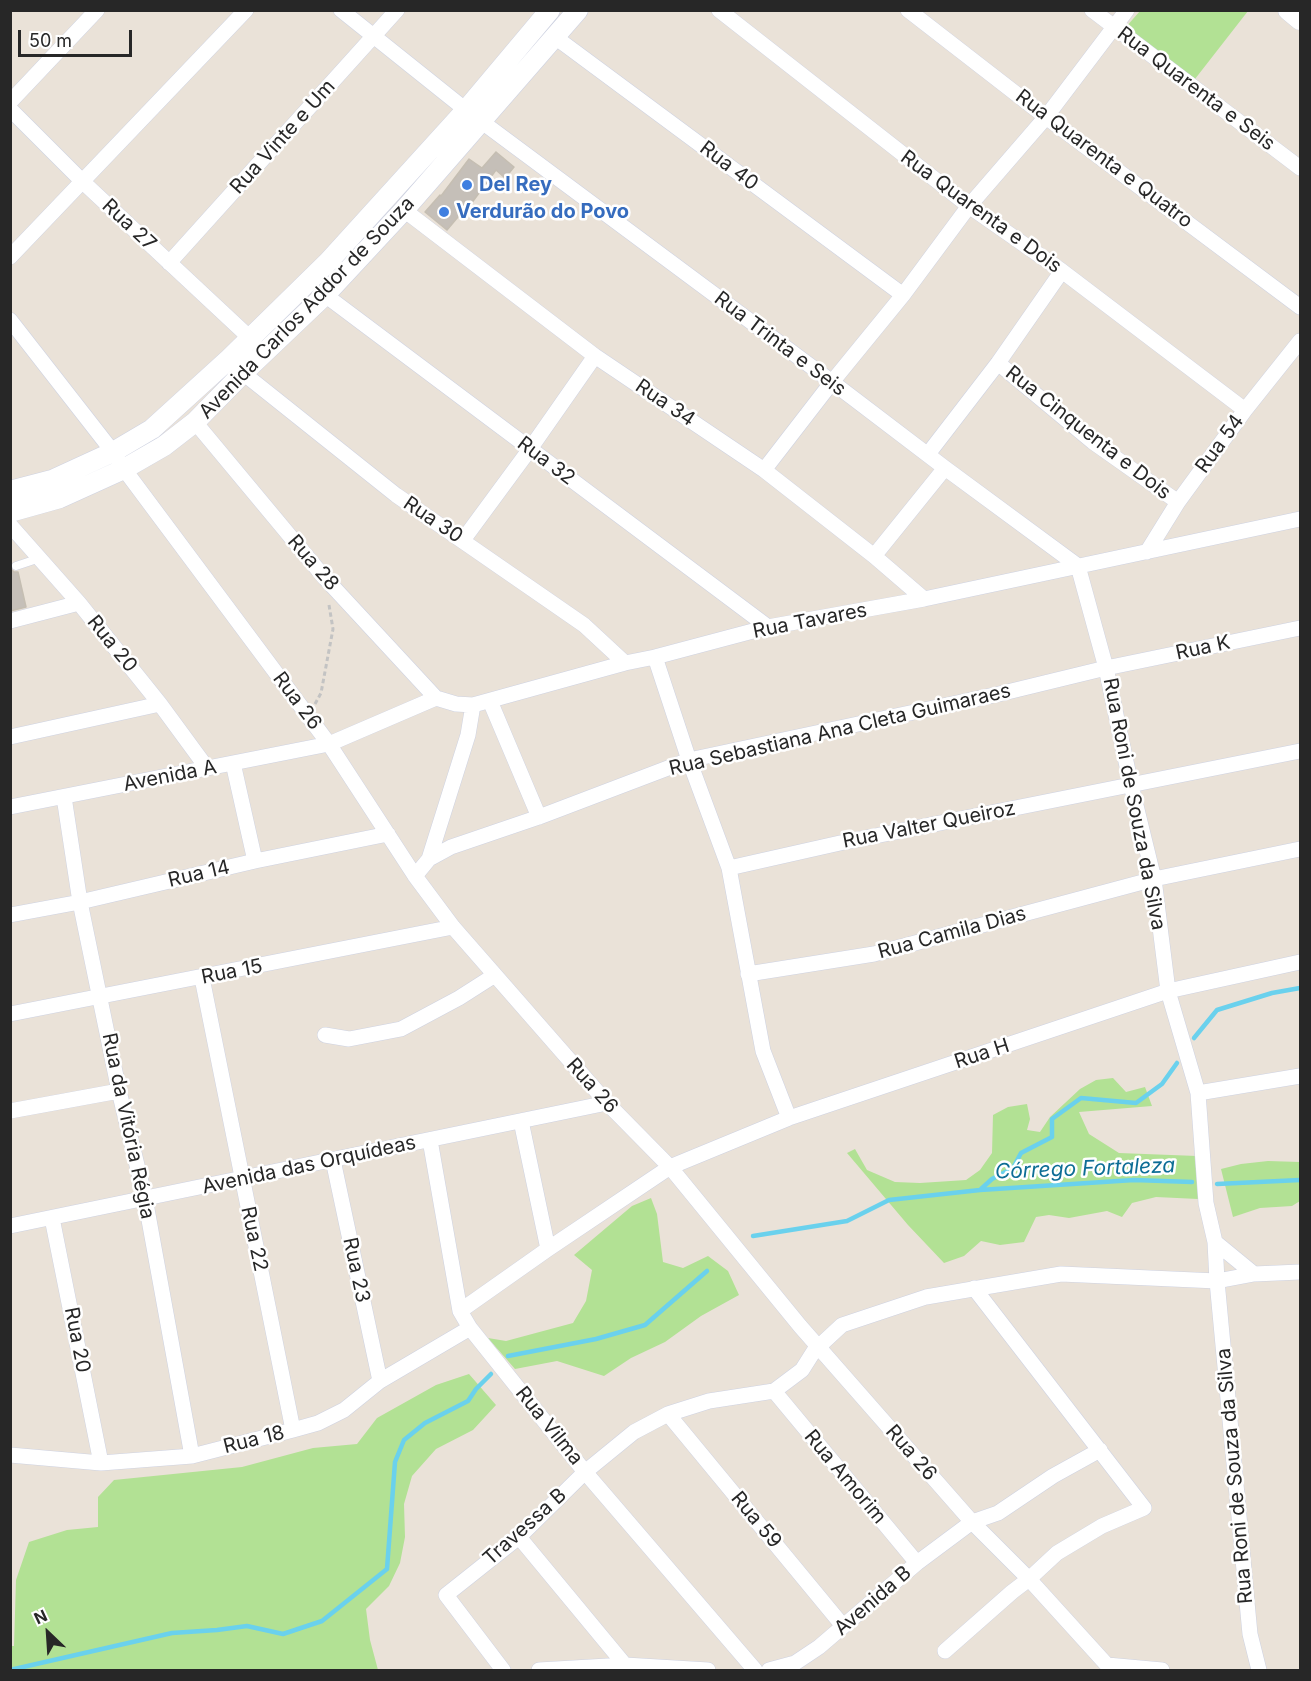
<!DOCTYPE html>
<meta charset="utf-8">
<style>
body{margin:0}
#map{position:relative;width:1311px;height:1681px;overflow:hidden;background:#eae2d8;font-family:Inter,sans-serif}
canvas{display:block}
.frame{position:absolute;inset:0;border:12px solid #272727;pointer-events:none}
.north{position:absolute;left:18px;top:1603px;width:60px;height:60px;-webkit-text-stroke:4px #fff;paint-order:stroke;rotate:335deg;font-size:16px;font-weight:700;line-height:24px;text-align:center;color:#272727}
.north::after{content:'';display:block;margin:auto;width:21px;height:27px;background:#272727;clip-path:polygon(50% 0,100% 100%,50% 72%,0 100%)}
.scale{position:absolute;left:18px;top:30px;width:114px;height:27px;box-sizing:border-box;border:3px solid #272727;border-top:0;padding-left:8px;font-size:18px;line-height:21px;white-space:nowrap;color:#272727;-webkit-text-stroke:4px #fff;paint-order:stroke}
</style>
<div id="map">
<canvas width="1311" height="1681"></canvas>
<div class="frame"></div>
<div class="north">N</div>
<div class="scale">50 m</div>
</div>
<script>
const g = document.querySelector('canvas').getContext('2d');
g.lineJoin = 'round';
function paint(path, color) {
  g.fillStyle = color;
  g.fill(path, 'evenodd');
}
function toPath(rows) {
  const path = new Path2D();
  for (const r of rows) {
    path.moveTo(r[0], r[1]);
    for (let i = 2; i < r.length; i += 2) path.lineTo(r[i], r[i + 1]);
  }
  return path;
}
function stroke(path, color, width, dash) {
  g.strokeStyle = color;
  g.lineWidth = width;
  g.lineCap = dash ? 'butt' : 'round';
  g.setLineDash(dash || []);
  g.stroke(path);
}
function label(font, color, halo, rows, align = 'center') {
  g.font = font + ' Inter,sans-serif';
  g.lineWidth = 5;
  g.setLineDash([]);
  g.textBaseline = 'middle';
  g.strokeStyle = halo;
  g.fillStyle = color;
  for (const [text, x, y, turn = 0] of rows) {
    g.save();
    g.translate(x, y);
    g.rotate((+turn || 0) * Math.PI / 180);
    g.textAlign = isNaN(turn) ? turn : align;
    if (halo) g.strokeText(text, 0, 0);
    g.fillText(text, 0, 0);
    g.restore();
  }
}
paint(toPath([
 [1140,11,1248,11,1195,79,1126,27],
 [1113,1078,1126,1092,1145,1087,1152,1106,1079,1112,1089,1134,1119,1153,1197,1156,1198,1199,1156,1197,1132,1203,1122,1217,1107,1211,1069,1218,1049,1215,1036,1217,1024,1242,1000,1245,981,1241,964,1256,944,1263,908,1225,847,1153,855,1149,867,1170,895,1182,920,1183,966,1180,980,1170,992,1153,993,1115,1008,1107,1027,1104,1030,1119,1027,1130,1040,1132,1050,1117,1080,1089,1096,1080],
 [1268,1161,1300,1162,1300,1201,1292,1206,1260,1208,1233,1217,1221,1169,1241,1164],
 [651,1198,657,1214,663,1262,683,1268,708,1256,728,1271,739,1295,701,1316,665,1342,631,1358,604,1376,557,1361,515,1369,488,1338,506,1341,573,1323,586,1301,592,1270,574,1255,632,1206],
 [469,1374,496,1405,473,1430,436,1449,412,1476,404,1504,405,1537,400,1563,389,1586,366,1609,370,1640,378,1670,11,1670,11,1646,14,1646,16,1580,29,1542,67,1530,98,1527,98,1497,114,1480,242,1467,313,1448,357,1444,377,1418,436,1385]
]), '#b2e194');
stroke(toPath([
 [1194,1038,1217,1010,1272,993,1300,988],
 [1217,1184,1300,1180],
 [981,1189,992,1179,1013,1168,1021,1153,1052,1137,1052,1119,1081,1098,1136,1103,1162,1084,1177,1063],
 [753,1236,847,1221,889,1200,980,1190,1134,1180,1192,1182],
 [508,1356,596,1339,645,1325,707,1271],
 [10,1670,172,1633,217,1630,247,1626,283,1634,322,1621,387,1569,395,1462,404,1440,425,1423,468,1401,476,1389,491,1374]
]), '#6ad1ed', 4.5);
const building = toPath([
 [496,152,514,167,505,178,496,170,465,212,463,211,447,230,425,212,440,195,441,196,469,159,482,168,496,152],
 [10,568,14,572,18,572,26,607,10,611,10,568]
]);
paint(building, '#c5bfb8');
stroke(building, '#c5beb2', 1.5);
const service = toPath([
 [16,566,40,558]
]);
const minor = toPath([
 [341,10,466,110,832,382,945,468,1078,566,1106,668,1131,785,1154,879,1168,991,1198,1093,1206,1203,1215,1242,1254,1274],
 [719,10,969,206,1062,271,1245,410],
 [908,10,1046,117,1300,307],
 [1092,10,1300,168],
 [555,37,903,295],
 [10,102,97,10],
 [10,109,83,182,250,338],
 [404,210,595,356,764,470,874,556,924,599],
 [10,257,246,10],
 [169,263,397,10],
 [325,295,768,627],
 [10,320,113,452,124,469,329,744,415,876,453,927,607,1103,670,1167,800,1326,972,1522,1029,1579,1107,1665,1162,1670],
 [998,363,1093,442,1178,502],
 [243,373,396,495,584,625,625,663],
 [195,422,324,577,436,698],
 [928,454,998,363,1062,271],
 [764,470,832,382,903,295,969,206,1046,117,1127,10],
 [10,525,79,603,160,704,207,768],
 [463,540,530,449,595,356],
 [1147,552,1178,502,1245,410,1300,341],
 [874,556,945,468],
 [10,621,79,603],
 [655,657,689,760,729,868,763,1051,789,1118],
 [490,701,539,817],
 [10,737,160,704],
 [233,763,255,861],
 [64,797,80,902,119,1091,145,1198,192,1456],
 [10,807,329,744,436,698,456,704,473,705,625,663,655,657,768,627,924,599,1300,519],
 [429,859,468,735,473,705],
 [729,868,840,843,1300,751],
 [415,876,429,859,451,847,539,817,689,760,999,694,1106,668,1300,628],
 [10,915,80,902,255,861,388,834],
 [748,974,874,954,1154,879,1300,849],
 [202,978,293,1430],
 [10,1014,453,927],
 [325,1035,349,1039,401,1029,459,998,495,975],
 [1198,1093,1300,1076],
 [10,1111,119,1091],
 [521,1121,548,1249],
 [430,1140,460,1311,470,1328,585,1472,755,1670],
 [333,1160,380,1381],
 [52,1218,101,1463],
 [10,1226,607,1103],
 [1215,1242,1217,1281,1250,1634,1259,1670],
 [460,1311,548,1249,670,1167,789,1118,1168,991,1300,962],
 [774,1391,917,1563],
 [668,1414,843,1626],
 [10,1455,101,1463,192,1456,293,1430,318,1423,344,1410,380,1381,470,1328],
 [519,1537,625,1665],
 [945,1651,1012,1592,1029,1579,1057,1553,1102,1526,1144,1508,974,1288],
 [503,1670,446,1595,519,1537,585,1472,634,1432,668,1414,709,1401,774,1391,802,1370,814,1351,842,1325,926,1297,1061,1274,1217,1281,1254,1274,1300,1272],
 [539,1670,625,1665,708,1670],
 [769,1670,795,1663,819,1647,917,1563,972,1522,998,1513,1053,1476,1100,1450]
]);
const tertiary = toPath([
 [1288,10,1300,20],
 [10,491,52,480,113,452,152,429,229,359,328,262,466,110,550,10],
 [10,512,60,498,124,469,164,446,195,422,243,373,325,295,404,210,578,10]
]);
stroke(service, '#ced2e1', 9);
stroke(minor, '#ced2e1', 16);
stroke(tertiary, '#ced2e1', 21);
stroke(toPath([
 [315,704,321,693,333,629,329,605]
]), '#c3c3c3', 3, [4.5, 3]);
stroke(service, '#fff', 8);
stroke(minor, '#fff', 15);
stroke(tertiary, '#fff', 20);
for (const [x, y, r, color] of [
 [467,185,6,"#3f7fe0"],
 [444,212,6,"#3f7fe0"]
]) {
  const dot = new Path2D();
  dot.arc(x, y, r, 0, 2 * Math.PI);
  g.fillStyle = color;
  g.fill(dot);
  stroke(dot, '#fff', 2);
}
label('20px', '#272727', '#fff', [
 ["Rua Quarenta e Seis",1196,89,37],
 ["Rua Vinte e Um",283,137,-48],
 ["Rua Quarenta e Quatro",1104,159,37],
 ["Rua 40",729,166,37],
 ["Rua Quarenta e Dois",981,212,36],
 ["Rua 27",129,225,43],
 ["Avenida Carlos Addor de Souza",307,308,-46],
 ["Rua Trinta e Seis",780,344,37],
 ["Rua 34",665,403,34],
 ["Rua Cinquenta e Dois",1088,433,38],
 ["Rua 54",1220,444,-54],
 ["Rua 32",546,461,37],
 ["Rua 30",433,520,34],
 ["Rua 28",313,563,49],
 ["Rua Tavares",810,621,-11],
 ["Rua 20",112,644,51],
 ["Rua K",1203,648,-12],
 ["Rua 26",297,701,53],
 ["Rua Sebastiana Ana Cleta Guimaraes",840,730,-13],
 ["Avenida A",170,776,-11],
 ["Rua Roni de Souza da Silva",1134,804,79],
 ["Rua Valter Queiroz",929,825,-11],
 ["Rua 14",199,874,-13],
 ["Rua Camila Dias",952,933,-15],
 ["Rua 15",232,972,-11],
 ["Rua H",982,1054,-18],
 ["Rua 26",592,1086,48],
 ["Rua da Vitória Régia",128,1126,78],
 ["Avenida das Orquídeas",309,1165,-12],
 ["Rua 22",254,1239,78],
 ["Rua 23",356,1270,78],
 ["Rua 20",77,1340,79],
 ["Rua Vilma",549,1426,51],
 ["Rua 18",254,1440,-14],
 ["Rua 26",911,1453,49],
 ["Rua Roni de Souza da Silva",1235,1476,-95],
 ["Rua Amorim",845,1477,50],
 ["Rua 59",756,1520,50],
 ["Travessa B",525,1527,-42],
 ["Avenida B",873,1601,-41]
]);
label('bold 20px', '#366cbe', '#fff', [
 ["Del Rey",479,185],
 ["Verdurão do Povo",456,212]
], 'left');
label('italic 21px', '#0d6d95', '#fff', [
 ["Córrego Fortaleza",1085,1169,-2]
]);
</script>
